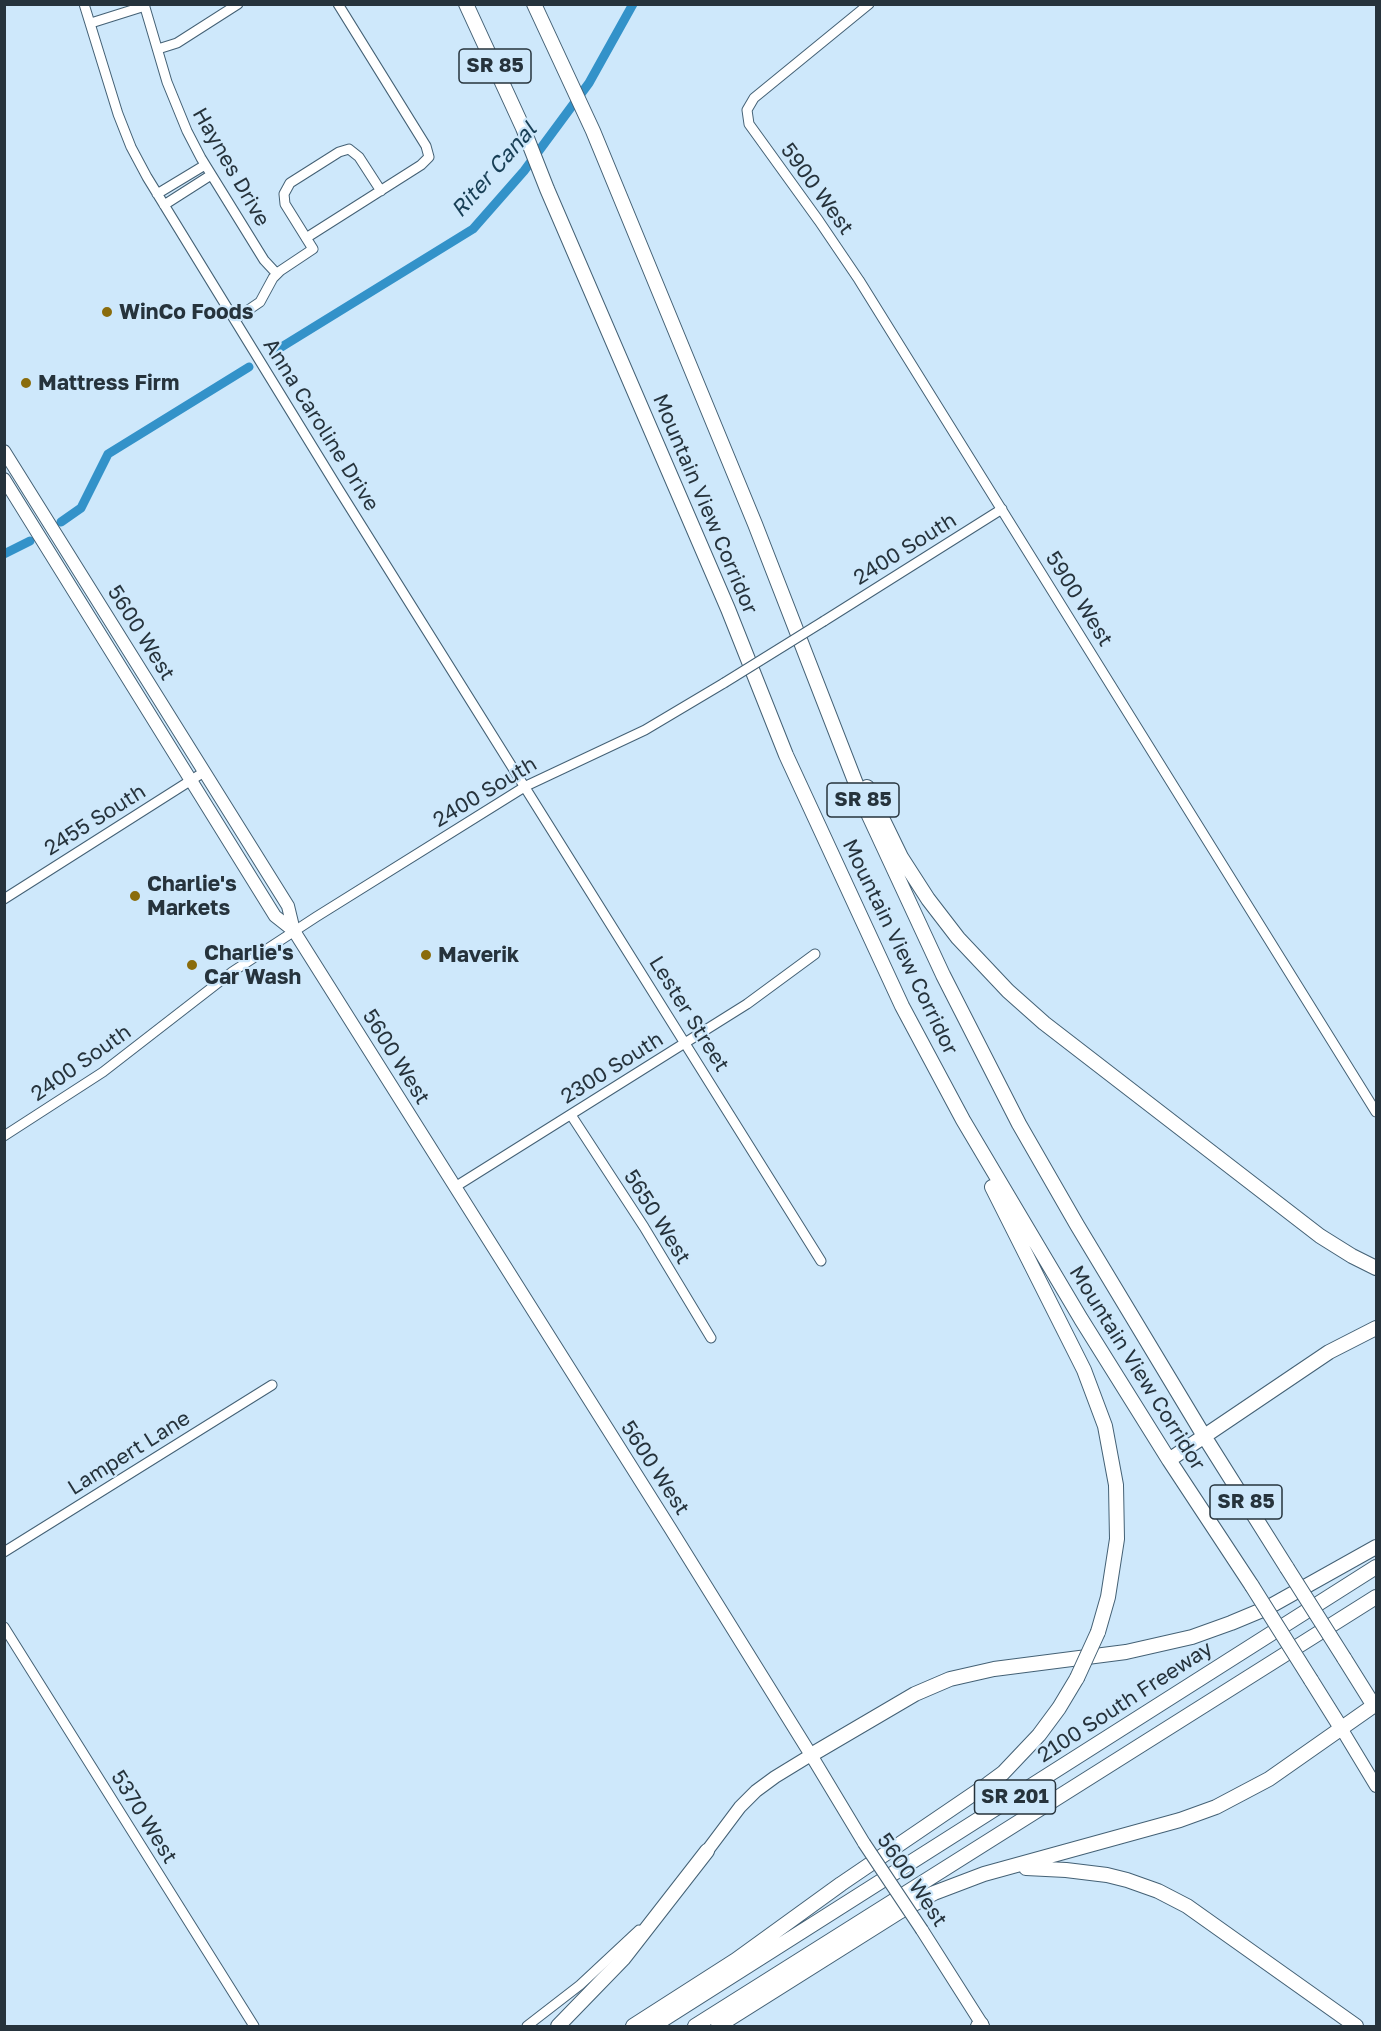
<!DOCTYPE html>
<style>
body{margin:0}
#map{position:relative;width:1381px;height:2031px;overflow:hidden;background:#cee8fb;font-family:"Golos Text",sans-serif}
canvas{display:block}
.frame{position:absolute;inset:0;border:6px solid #26333c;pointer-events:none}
</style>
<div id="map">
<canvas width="1381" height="2031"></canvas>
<div class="frame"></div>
</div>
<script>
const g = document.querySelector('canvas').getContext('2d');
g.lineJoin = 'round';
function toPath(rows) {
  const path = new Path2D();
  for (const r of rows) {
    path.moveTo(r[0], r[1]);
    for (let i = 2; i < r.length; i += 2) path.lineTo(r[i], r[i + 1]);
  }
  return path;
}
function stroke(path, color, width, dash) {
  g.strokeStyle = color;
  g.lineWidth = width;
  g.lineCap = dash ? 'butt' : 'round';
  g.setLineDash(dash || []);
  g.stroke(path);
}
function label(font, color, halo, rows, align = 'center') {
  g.font = font + ' "Golos Text",sans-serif';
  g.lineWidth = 4.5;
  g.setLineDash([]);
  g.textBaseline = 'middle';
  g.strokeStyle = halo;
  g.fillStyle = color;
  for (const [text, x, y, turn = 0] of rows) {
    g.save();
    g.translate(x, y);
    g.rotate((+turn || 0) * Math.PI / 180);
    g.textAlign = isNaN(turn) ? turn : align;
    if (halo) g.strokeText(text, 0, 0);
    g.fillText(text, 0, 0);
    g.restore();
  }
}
stroke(toPath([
 [275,351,473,229,524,171,589,83,633,4],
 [61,522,81,508,108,454,249,367],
 [4,554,30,541]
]), '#3392c9', 9);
const minor = toPath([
 [84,4,118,114,131,147,147,177,339,490,821,1261],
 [144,4,167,82,187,131,201,158,264,260,277,274],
 [869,4,754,98,747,110,749,124,819,221,859,280,1376,1112],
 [91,23,145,6],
 [158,49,177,43,238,4],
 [157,194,205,165],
 [164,205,211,175],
 [306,238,421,165,429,157,426,146,338,4],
 [235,319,260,302,273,278,280,271,313,249,285,204,284,194,290,183,339,152,349,149,359,157,381,191],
 [824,621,1002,509],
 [4,899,204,772],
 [571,1115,644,1227,711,1338],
 [4,1136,103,1072,232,972,316,917,526,786,645,730,724,683],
 [455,1187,747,1004,815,954],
 [4,1552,272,1385],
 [4,1627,254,2026],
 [527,2026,580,1985,639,1930]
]);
const major = toPath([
 [4,451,288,906,294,931,670,1528,811,1755,864,1843],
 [4,479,275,916,294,931],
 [1341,1728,1376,1786],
 [707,1851,740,1807,756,1791,775,1777,811,1755],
 [922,1930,983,2026]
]);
const highway = toPath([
 [466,4,523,128,547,189,728,609,786,755,902,1006,963,1120,1081,1319,1169,1460,1252,1586],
 [534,4,593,131,755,524,865,807,943,975,1019,1124,1077,1225,1204,1436,1287,1568],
 [867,787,901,857,928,899,958,938,1008,991,1044,1023,1320,1236,1352,1256,1376,1268],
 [992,1187,1084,1370,1105,1426,1116,1485,1117,1539,1108,1597,1098,1632],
 [1169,1460,1329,1352,1376,1328],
 [1344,1658,1374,1706],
 [1311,1680,1341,1728],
 [811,1755,915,1694,950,1679,994,1669,1126,1652,1192,1637,1231,1623,1267,1608,1376,1547],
 [1026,1868,1066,1870,1107,1875,1127,1880,1158,1891,1187,1906,1356,2026],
 [558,2026,623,1959,707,1851],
 [633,2026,736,1960,841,1884,988,1784,1003,1773,1039,1735,1059,1708,1077,1678],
 [653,2026,1376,1567],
 [695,2026,1376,1597],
 [718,2026,899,1912,934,1893,984,1874,1180,1820,1216,1807,1269,1779,1376,1704],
 [978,2026,981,2024]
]);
stroke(minor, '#446175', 11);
stroke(major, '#446175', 14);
stroke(highway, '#446175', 16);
stroke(minor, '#fff', 9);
stroke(major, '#fff', 12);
stroke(highway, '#fff', 14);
const minorBridge = toPath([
 [724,683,824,621]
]);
const majorBridge = toPath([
 [864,1843,922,1930]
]);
const highwayBridge = toPath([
 [1287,1568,1344,1658],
 [1252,1586,1311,1680],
 [1077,1678,1098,1632]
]);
stroke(minorBridge, '#446175', 11, []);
stroke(majorBridge, '#446175', 14, []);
stroke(highwayBridge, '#446175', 16, []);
stroke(minorBridge, '#fff', 9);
stroke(majorBridge, '#fff', 12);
stroke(highwayBridge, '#fff', 14);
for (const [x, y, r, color] of [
 [107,312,6,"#8a6c0c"],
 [26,383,6,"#8a6c0c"],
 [135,896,6,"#8a6c0c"],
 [426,955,6,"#8a6c0c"],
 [192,965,6,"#8a6c0c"]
]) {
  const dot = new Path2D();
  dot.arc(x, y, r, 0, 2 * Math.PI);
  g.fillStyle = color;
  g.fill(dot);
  stroke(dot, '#cee8fb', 2);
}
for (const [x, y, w] of [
 [495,66,72],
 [863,800,72],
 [1246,1502,72],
 [1015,1797,81]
]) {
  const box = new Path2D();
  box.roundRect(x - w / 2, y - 17, w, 34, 4.5);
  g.fillStyle = '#cee8fb';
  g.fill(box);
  stroke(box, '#26333c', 1.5);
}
label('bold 20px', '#26333c', null, [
 ["SR 85",495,66],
 ["SR 85",863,800],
 ["SR 85",1246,1502],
 ["SR 201",1015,1797]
]);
label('21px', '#26333c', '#cee8fb', [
 ["Haynes Drive",231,167,60],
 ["5900 West",817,189,54],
 ["Anna Caroline Drive",321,425,58],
 ["Mountain View Corridor",705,504,67],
 ["2400 South",905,549,-32],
 ["5900 West",1079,599,58],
 ["5600 West",141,633,58],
 ["2400 South",485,792,-31],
 ["2455 South",95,820,-32],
 ["Mountain View Corridor",900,947,64],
 ["Lester Street",689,1014,58],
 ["5600 West",396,1057,58],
 ["2400 South",81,1063,-35],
 ["2300 South",612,1068,-32],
 ["5650 West",657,1217,58],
 ["Mountain View Corridor",1137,1368,58],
 ["Lampert Lane",129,1453,-32],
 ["5600 West",655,1468,57],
 ["2100 South Freeway",1125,1702,-33],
 ["5370 West",144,1817,58],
 ["5600 West",912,1880,56]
]);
label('bold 21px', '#26333c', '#cee8fb', [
 ["WinCo Foods",119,312],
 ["Mattress Firm",38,383],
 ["Charlie's",147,884],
 ["Markets",147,908],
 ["Charlie's",204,953],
 ["Car Wash",204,977],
 ["Maverik",438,955]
], 'left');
label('italic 22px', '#173e55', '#cee8fb', [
 ["Riter Canal",494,170,-49]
]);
</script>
